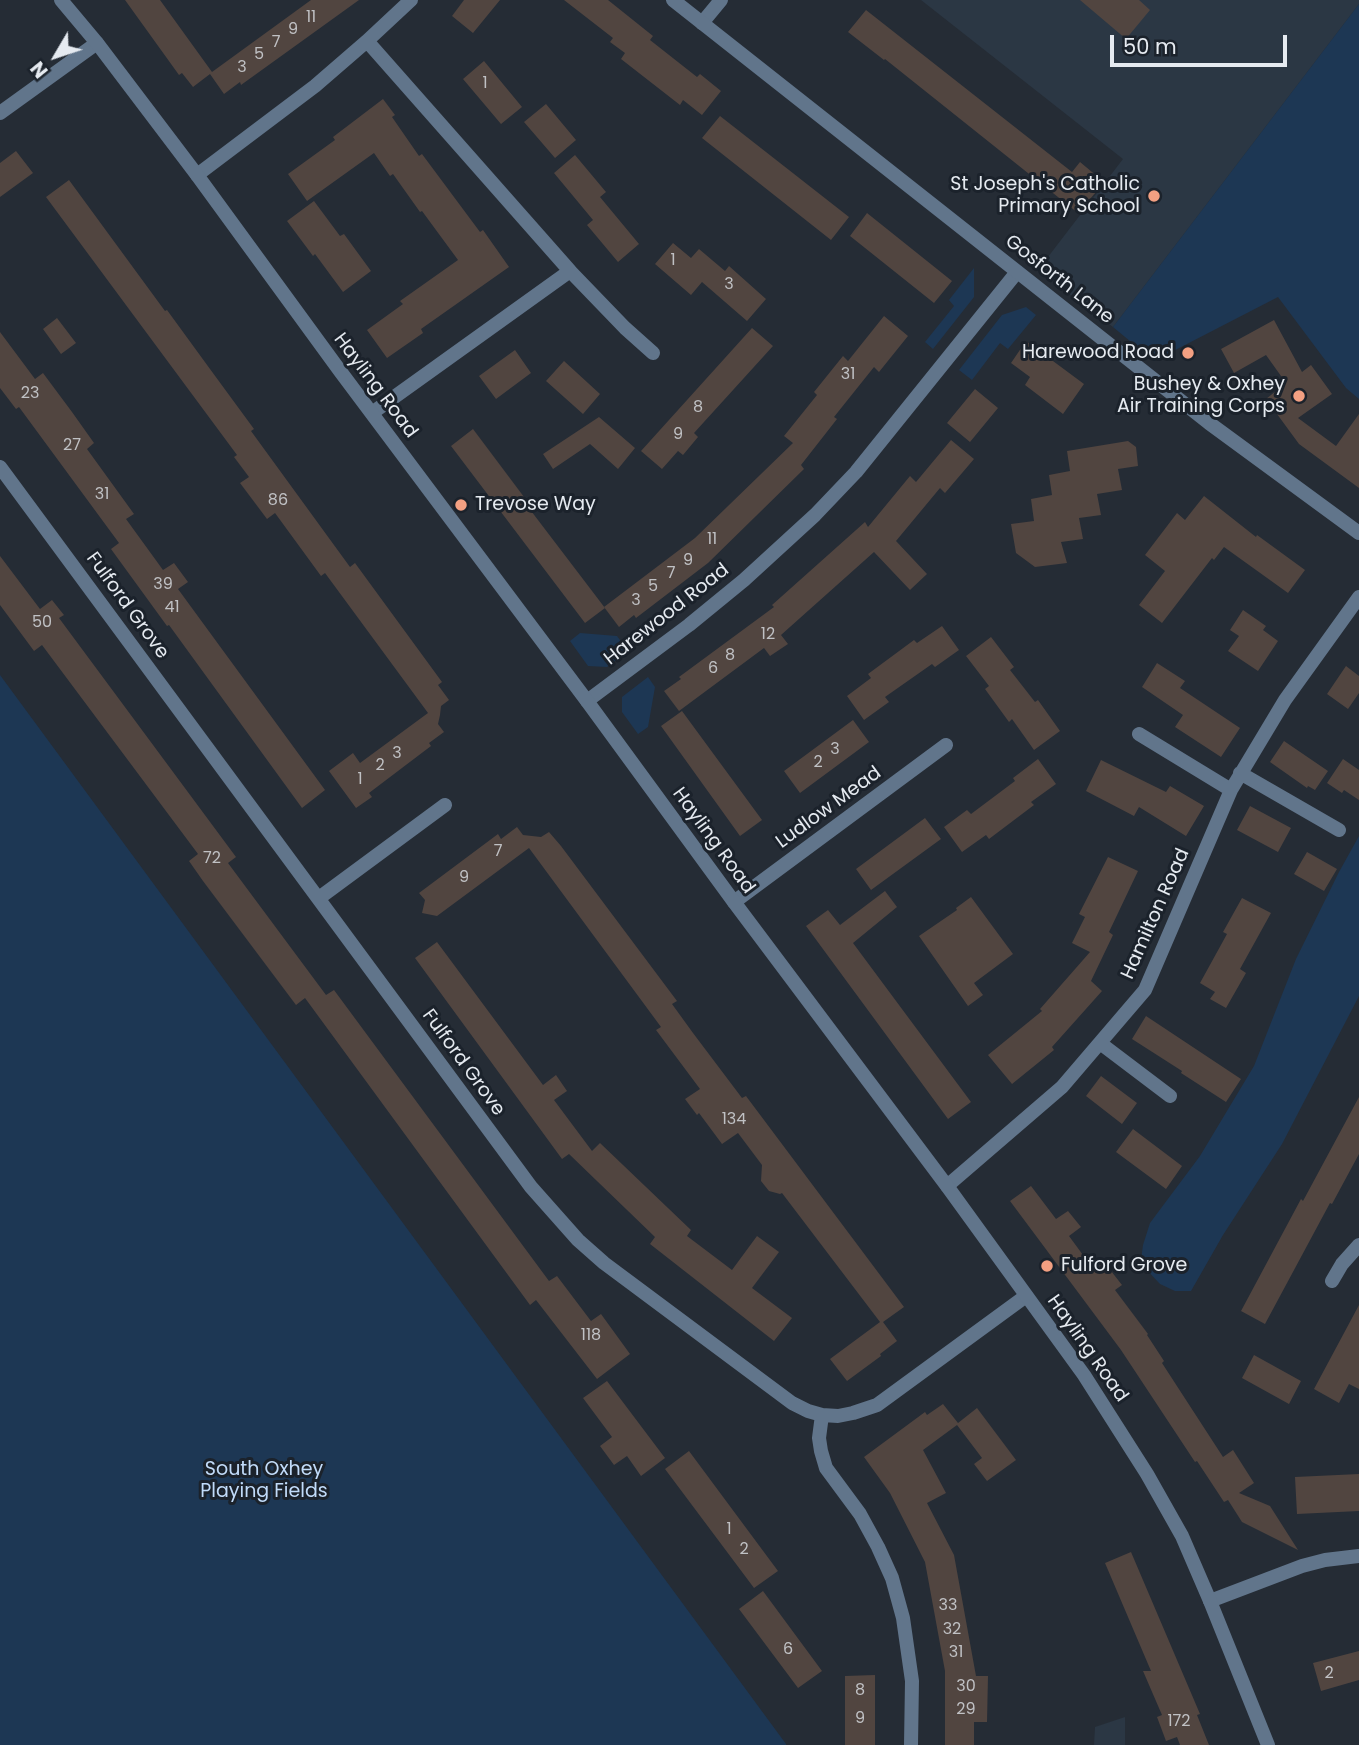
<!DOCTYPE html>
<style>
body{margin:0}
#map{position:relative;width:1359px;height:1745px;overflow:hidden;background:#252c35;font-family:Poppins,sans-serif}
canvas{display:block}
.north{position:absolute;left:21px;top:21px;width:70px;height:70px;-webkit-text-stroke:5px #1b222b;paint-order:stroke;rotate:231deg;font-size:19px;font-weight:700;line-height:28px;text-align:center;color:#e5eaf0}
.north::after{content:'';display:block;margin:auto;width:24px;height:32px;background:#e5eaf0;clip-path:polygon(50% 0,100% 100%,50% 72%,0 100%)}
.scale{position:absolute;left:1110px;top:35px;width:177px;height:32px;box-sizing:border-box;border:4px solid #e5eaf0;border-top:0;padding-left:9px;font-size:21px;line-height:24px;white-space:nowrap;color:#e5eaf0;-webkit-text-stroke:5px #1b222b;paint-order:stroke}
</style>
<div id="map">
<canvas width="1359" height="1745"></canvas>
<div class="north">N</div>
<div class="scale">50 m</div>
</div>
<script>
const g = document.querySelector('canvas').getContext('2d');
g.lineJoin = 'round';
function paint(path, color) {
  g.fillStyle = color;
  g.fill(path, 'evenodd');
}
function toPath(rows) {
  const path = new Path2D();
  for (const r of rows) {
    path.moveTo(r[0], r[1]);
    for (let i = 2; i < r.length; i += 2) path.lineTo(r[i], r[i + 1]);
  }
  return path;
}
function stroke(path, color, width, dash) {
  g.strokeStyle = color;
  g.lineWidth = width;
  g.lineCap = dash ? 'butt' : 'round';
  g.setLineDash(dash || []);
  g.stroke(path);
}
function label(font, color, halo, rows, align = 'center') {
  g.font = font + ' Poppins,sans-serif';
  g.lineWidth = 6;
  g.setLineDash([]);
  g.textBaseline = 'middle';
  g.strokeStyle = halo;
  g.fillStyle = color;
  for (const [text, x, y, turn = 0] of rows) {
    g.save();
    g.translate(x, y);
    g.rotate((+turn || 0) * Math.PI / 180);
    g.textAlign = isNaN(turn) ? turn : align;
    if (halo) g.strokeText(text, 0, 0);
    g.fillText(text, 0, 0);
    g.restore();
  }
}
paint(toPath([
 [921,0,1359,0,1359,4,1113,327,1038,270,1123,159],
 [1125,1717,1125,1745,1094,1745,1095,1727]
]), '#2b3744');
paint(toPath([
 [1359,4,1359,399,1346,388,1278,297,1154,361,1113,327],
 [974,268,974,297,933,349,925,342,954,306,949,300],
 [1026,307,1036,315,1008,349,1000,343,972,380,959,370,1002,315],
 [580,633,617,636,628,651,607,667,588,666,570,641],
 [0,675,786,1744,786,1745,0,1745],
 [648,677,655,687,648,727,638,734,622,712,622,697],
 [1359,836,1359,996,1282,1144,1223,1235,1191,1291,1175,1291,1160,1284,1145,1268,1141,1260,1143,1245,1150,1223,1200,1156,1254,1066,1296,959,1339,872]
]), '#1d3754');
paint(toPath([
 [125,0,160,0,212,72,311,0,359,0,241,85,240,82,224,94,210,74,193,87,182,73,179,75],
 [464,0,500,0,473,33,452,16],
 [564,0,608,0,653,36,650,40,697,77,700,74,721,91,702,115,683,100,680,105,621,59,625,53,610,42,613,38],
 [1080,0,1139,0,1150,10,1126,39],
 [866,10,1072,172,1080,162,1098,177,1090,187,1096,192,1078,213,885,59,884,60,848,32],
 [484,61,522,107,501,124,463,79],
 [383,99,395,115,392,117,419,156,422,154,480,232,483,230,509,267,421,329,423,333,387,358,367,330,403,304,400,301,458,260,422,211,420,212,393,174,390,176,374,153,307,201,288,174,335,140,333,137],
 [546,104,576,140,555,158,524,122],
 [720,116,849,217,831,240,702,138],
 [16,151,33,173,0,197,0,163],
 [575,155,606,192,600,197,639,244,618,262,587,225,593,220,554,173],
 [69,180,165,311,167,310,210,369,254,429,251,431,350,567,355,563,442,682,438,685,449,700,441,706,440,715,438,724,444,732,429,743,431,746,369,793,372,797,356,808,329,771,353,753,360,763,428,713,325,573,321,576,275,513,267,519,240,483,249,477,234,457,237,455,46,197],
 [314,201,340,236,344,234,371,271,343,292,315,254,313,256,287,221],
 [867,213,952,281,934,303,850,236],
 [673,243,691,258,699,249,725,271,729,266,766,299,747,321,702,282,691,295,655,264],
 [884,316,908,336,879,372,874,367,834,417,837,419,801,465,804,469,708,563,636,618,634,615,619,627,604,607,695,538,793,443,784,436,817,395,814,392,843,356,848,361],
 [57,318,76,343,61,354,43,329],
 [1274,320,1302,372,1311,365,1332,394,1298,418,1336,446,1359,414,1359,488,1299,444,1266,399,1286,383,1266,355,1234,373,1221,349],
 [752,328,773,346,694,433,698,437,683,455,678,451,662,469,641,451],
 [0,332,35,379,43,373,72,412,94,443,87,449,134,514,126,519,163,570,174,563,188,582,178,589,325,790,302,808,169,625,167,626,111,549,119,543,19,407,16,409,0,388],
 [1026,341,1084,384,1063,414,1025,385,1030,377,1011,363],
 [515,350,531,373,496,399,479,376],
 [564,361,600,394,583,414,546,381],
 [975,389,998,408,970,442,947,423],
 [599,417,635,448,618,469,590,444,553,469,543,454],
 [473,429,524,497,522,499,605,608,585,623,451,446],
 [951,440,974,459,945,493,940,488,896,541,927,574,910,590,874,552,781,635,788,644,770,656,764,648,679,711,664,691,681,679,679,677,774,607,772,605,865,522,868,527,910,476,916,482],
 [1128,441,1136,447,1138,466,1118,469,1122,490,1097,494,1101,515,1079,518,1083,539,1061,542,1067,563,1035,567,1016,553,1011,524,1034,521,1031,499,1052,495,1049,475,1070,471,1067,451],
 [1204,496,1256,537,1257,535,1305,570,1288,593,1224,547,1214,560,1212,558,1162,623,1139,605,1165,571,1145,555,1177,513,1185,520],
 [0,556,40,609,52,600,64,615,59,618,236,857,228,863,326,995,334,990,549,1281,557,1276,591,1321,601,1314,630,1354,597,1379,536,1300,530,1305,305,998,296,1005,203,881,189,861,198,854,42,645,34,651,0,605],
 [1243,610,1266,626,1263,630,1278,641,1258,671,1228,651,1239,636,1230,630],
 [942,626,959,650,935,667,932,664,885,697,889,702,864,720,847,696,871,678,868,674,914,640,917,643],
 [991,637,1014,667,1010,670,1035,702,1038,700,1060,731,1034,750,1012,719,1009,722,985,689,989,686,966,656],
 [1157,663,1185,681,1180,688,1240,728,1221,757,1175,727,1183,715,1142,687],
 [1346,666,1359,676,1359,693,1348,709,1327,694],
 [682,711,762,820,740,836,661,726],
 [853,720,869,742,800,793,784,771],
 [1284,741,1328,771,1315,790,1308,786,1307,788,1270,762],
 [1038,759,1056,784,1031,802,1034,805,989,839,986,835,962,852,944,827,967,810,971,814,1015,781,1013,778],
 [1343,759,1359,770,1359,800,1344,790,1342,793,1327,783],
 [1101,760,1166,792,1170,786,1204,806,1186,836,1139,807,1134,816,1086,791],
 [1250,806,1291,828,1278,852,1237,830],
 [925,818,941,839,871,890,856,869],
 [517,827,523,835,541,837,549,832,561,846,677,1001,672,1004,693,1033,742,1098,746,1096,904,1307,883,1322,897,1341,880,1354,881,1356,847,1381,830,1359,880,1322,782,1193,780,1194,769,1191,761,1181,762,1165,738,1133,722,1144,699,1113,697,1115,685,1099,700,1089,656,1030,661,1027,529,848,437,916,422,913,425,900,419,893,498,834,501,839],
 [1307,852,1337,869,1324,891,1294,874],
 [1108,857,1138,871,1109,932,1113,935,1091,981,1102,991,1052,1047,1054,1050,1012,1084,988,1055,1042,1011,1040,1009,1090,952,1072,943,1085,917,1079,914],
 [885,891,897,907,853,943,971,1102,948,1119,806,926,828,910,840,925],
 [971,897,1013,954,974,983,983,995,968,1006,919,936,957,910,956,908],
 [1242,898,1271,913,1240,969,1246,973,1226,1008,1210,999,1215,992,1200,983,1227,934,1223,932],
 [437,942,543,1085,556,1075,567,1091,554,1100,592,1151,600,1143,691,1230,687,1236,732,1270,757,1236,779,1252,752,1288,792,1318,774,1341,650,1244,655,1237,569,1154,562,1159,415,958],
 [1146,1016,1241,1079,1226,1102,1181,1073,1182,1071,1132,1039],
 [1101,1076,1137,1103,1122,1124,1086,1096],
 [1359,1097,1359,1154,1332,1204,1330,1203,1265,1324,1241,1311,1301,1199,1303,1201],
 [1133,1129,1182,1166,1166,1189,1116,1152],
 [1031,1186,1056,1219,1068,1211,1081,1227,1069,1236,1094,1270,1104,1262,1122,1285,1115,1290,1148,1334,1147,1335,1164,1361,1162,1363,1223,1457,1233,1450,1254,1483,1239,1493,1270,1506,1298,1550,1242,1522,1228,1500,1224,1502,1197,1461,1195,1462,1121,1350,1010,1201],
 [1359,1305,1359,1389,1349,1384,1339,1403,1314,1389],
 [1254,1355,1301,1381,1289,1404,1242,1378],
 [607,1381,665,1458,641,1476,627,1456,614,1465,600,1446,612,1437,583,1398],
 [943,1404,958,1423,977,1408,1016,1460,987,1481,974,1464,982,1458,957,1425,923,1450,946,1493,927,1503,954,1555,976,1676,988,1676,987,1722,974,1722,974,1745,945,1745,945,1671,925,1562,890,1493,864,1457,925,1412,927,1415],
 [689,1451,778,1571,754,1588,665,1469],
 [1359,1474,1359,1511,1297,1514,1295,1477],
 [1131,1552,1200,1714,1197,1715,1209,1745,1180,1745,1177,1737,1166,1741,1157,1717,1162,1715,1143,1671,1151,1671,1105,1563],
 [763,1591,822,1671,798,1688,739,1609],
 [1359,1651,1359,1680,1321,1691,1313,1663],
 [875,1675,875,1745,845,1745,845,1676]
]), '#514540');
stroke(toPath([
 [702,23,721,0],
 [367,41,411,0],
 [0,113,97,43],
 [197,175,315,86,367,41,570,271,372,413],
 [570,271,625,328,653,353],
 [0,467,531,1187,578,1240,604,1263,792,1403,808,1411,822,1415,838,1416,853,1413,877,1405,1026,1296],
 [587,701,689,625,744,580,815,515,856,472,1017,272],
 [1139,734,1231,790],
 [1240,773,1339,830],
 [319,898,445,805],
 [734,902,946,745],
 [1100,1043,1170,1096],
 [947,1186,1062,1087,1145,990,1231,790,1285,700,1359,597],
 [1332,1281,1342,1264,1359,1245],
 [822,1415,819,1438,821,1451,826,1468,860,1514,878,1547,892,1578,903,1618,912,1681,911,1745],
 [1210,1601,1302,1566,1325,1560,1359,1556]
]), '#61758b', 14);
stroke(toPath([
 [61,0,97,43,197,175,340,371,587,701,734,902,947,1186,1084,1375,1147,1474,1182,1536,1210,1601,1268,1745],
 [673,0,1209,423,1359,533]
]), '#61758b', 14);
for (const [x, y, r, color] of [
 [1154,196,7,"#f3a082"],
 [1188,353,7,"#f3a082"],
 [1299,396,7,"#f3a082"],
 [461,505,7,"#f3a082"],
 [1047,1266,7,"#f3a082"]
]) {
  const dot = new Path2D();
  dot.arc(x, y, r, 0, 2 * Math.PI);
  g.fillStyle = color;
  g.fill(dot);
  stroke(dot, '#1b222b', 2.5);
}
label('16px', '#c0c1c4', null, [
 ["11",311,18],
 ["9",293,30],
 ["7",276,43],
 ["5",259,55],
 ["3",242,68],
 ["1",485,84],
 ["1",673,261],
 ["3",729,285],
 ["31",848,375],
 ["23",30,394],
 ["8",698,408],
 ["9",678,435],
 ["27",72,446],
 ["31",102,495],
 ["86",278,501],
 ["11",712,540],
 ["9",688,561],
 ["7",671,574],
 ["39",163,585],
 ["5",653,587],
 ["3",636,601],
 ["41",172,608],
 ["50",42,623],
 ["12",768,635],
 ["8",730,656],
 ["6",713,669],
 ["3",835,750],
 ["3",397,754],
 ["2",818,763],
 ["2",380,766],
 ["1",360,780],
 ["7",498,852],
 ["72",212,859],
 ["9",464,878],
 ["134",734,1120],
 ["118",591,1336],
 ["1",729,1530],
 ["2",744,1550],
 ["33",948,1606],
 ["32",952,1630],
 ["6",788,1650],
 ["31",956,1653],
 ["2",1329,1674],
 ["30",966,1687],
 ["8",860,1691],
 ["29",966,1710],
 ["9",860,1719],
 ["172",1179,1722]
]);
label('19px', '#e5eaf0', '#1b222b', [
 ["St Joseph's Catholic",1140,185],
 ["Primary School",1140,207],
 ["Harewood Road",1174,353],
 ["Bushey & Oxhey",1285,385],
 ["Air Training Corps",1285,407],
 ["Trevose Way",475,505,"left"],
 ["Fulford Grove",1061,1266,"left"]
], 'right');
label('19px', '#e5eaf0', '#1b222b', [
 ["Gosforth Lane",1059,280,38],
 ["Hayling Road",375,386,53],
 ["Fulford Grove",127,606,54],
 ["Harewood Road",667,615,-38],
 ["Ludlow Mead",829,808,-36],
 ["Hayling Road",713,841,54],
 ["Hamilton Road",1156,914,-66],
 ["Fulford Grove",463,1063,54],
 ["Hayling Road",1087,1349,55]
]);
label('19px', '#c1dbf9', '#1b222b', [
 ["South Oxhey",264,1470],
 ["Playing Fields",264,1492]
]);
</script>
